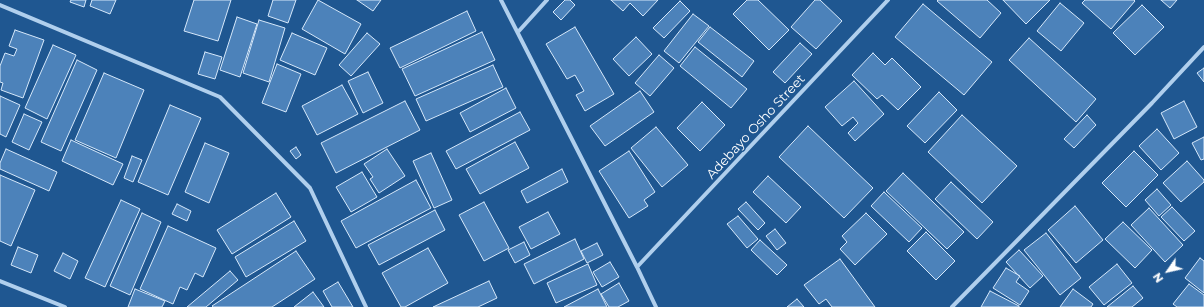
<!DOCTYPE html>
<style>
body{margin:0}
#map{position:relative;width:1204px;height:307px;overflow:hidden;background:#1f5791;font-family:Montserrat,sans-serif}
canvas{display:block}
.north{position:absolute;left:1148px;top:251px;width:40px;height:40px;-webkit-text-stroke:3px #1f5791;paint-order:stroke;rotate:236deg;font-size:11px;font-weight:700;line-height:16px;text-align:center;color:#fff}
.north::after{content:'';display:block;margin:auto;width:14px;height:18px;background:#fff;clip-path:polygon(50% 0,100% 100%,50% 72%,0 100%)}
</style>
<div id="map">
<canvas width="1204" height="307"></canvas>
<div class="north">N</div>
</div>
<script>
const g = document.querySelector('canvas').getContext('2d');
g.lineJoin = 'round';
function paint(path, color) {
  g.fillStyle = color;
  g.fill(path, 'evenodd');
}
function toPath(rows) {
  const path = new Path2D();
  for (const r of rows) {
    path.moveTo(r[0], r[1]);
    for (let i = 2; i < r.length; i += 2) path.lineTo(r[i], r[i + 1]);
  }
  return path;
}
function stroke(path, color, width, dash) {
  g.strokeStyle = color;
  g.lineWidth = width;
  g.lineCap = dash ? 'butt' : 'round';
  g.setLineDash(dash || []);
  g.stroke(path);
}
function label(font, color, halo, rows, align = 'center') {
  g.font = font + ' Montserrat,sans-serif';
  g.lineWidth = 3;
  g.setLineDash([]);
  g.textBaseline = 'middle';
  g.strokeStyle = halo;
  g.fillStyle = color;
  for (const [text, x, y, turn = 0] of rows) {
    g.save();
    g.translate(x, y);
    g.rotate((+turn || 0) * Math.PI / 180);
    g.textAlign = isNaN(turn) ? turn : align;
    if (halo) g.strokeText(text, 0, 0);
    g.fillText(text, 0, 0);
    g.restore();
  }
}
const building = toPath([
 [71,0,86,0,84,7,70,2,71,0],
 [92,0,116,0,110,14,90,6,92,0],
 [194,0,231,0,218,41,184,31,194,0],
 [273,0,296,0,288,23,268,16,273,0],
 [318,0,361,24,345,54,302,29,318,0],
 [357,0,381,0,373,11,357,0],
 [565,0,570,0,575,5,561,20,553,12,565,0],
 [611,0,658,0,643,16,630,3,623,11,611,0],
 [747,0,758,0,789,30,769,50,733,14,747,0],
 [815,0,820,0,842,21,816,49,791,27,815,0],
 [938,0,987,0,1001,13,980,38,937,1,938,0],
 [1003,0,1050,0,1026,24,1003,0],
 [1085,0,1134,0,1135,1,1111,29,1082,3,1085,0],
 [1161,0,1177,0,1170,8,1161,0],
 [680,1,690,11,664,38,653,28,680,1],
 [1060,3,1084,23,1061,51,1037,31,1060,3],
 [923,4,992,62,964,95,895,37,923,4],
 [1142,5,1164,27,1135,55,1113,33,1142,5],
 [467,11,476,31,400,68,390,48,467,11],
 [693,14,709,26,679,63,664,51,693,14],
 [237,17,257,24,240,77,220,70,237,17],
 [259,20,285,28,269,82,243,73,259,20],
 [575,27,614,94,585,111,576,95,584,91,575,75,567,79,546,44,575,27],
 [710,27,754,61,742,77,698,42,710,27],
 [15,30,44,40,23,98,1,90,3,83,0,82,0,66,5,53,14,56,17,49,9,46,15,30],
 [482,32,495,60,415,96,402,69,482,32],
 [292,33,327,48,315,75,280,60,292,33],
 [367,33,380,44,351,76,339,65,367,33],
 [636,37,652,54,629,76,613,59,636,37],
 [1029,38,1096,99,1076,122,1009,60,1029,38],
 [800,43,812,54,785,83,773,72,800,43],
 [53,45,76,55,47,119,25,108,53,45],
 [695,47,747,89,731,108,680,66,695,47],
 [205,52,222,57,215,79,198,74,205,52],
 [873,53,885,65,892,58,921,87,898,110,882,95,877,99,852,75,873,53],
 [659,55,674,68,650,96,635,83,659,55],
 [77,60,97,70,61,151,41,142,77,60],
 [277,64,301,74,286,112,262,103,277,64],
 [493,65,503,87,426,121,416,99,493,65],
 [1204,68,1204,82,1197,73,1204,68],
 [368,72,383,103,363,113,348,81,368,72],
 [104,73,144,90,116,158,75,140,104,73],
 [854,81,884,114,855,141,848,133,858,123,853,117,842,126,825,107,854,81],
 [342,85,358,114,317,135,302,106,342,85],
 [506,88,516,108,470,132,460,113,506,88],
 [640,91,654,112,605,146,590,126,640,91],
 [939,92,957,110,925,143,907,126,939,92],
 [0,96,20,105,6,137,0,134,0,96],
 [405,101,420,130,336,173,321,143,405,101],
 [1184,101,1197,127,1174,139,1161,113,1184,101],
 [702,102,725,125,700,151,677,128,702,102],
 [170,105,201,118,168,195,138,182,170,105],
 [520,112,530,130,456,169,446,151,520,112],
 [24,114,42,122,29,150,12,142,24,114],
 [962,115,1017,166,982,203,928,152,962,115],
 [1087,115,1096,125,1074,148,1064,139,1087,115],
 [808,126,873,188,844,218,779,157,808,126],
 [656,127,688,165,662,187,631,148,656,127],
 [1157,129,1179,153,1161,170,1139,146,1157,129],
 [1204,137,1204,159,1201,160,1192,143,1204,137],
 [71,140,123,164,113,185,62,161,71,140],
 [515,142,529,168,480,194,466,169,515,142],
 [205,143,229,153,209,203,185,192,205,143],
 [296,147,301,155,296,159,290,151,296,147],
 [6,149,57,172,49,191,0,169,0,163,6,149],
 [387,149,405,176,379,193,370,179,373,177,364,164,387,149],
 [629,151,655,192,644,200,648,206,629,218,599,171,629,151],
 [1134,151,1158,175,1126,207,1102,183,1134,151],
 [431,153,452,200,434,208,413,161,431,153],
 [132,156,142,160,133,182,124,178,132,156],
 [1187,161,1204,180,1204,182,1181,202,1163,183,1187,161],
 [562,169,568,182,527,203,521,191,562,169],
 [362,172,377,197,351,212,336,187,362,172],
 [903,173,964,232,947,249,886,191,903,173],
 [0,175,35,190,11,246,0,241,0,175],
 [768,176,801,207,786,223,753,192,768,176],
 [416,180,431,208,356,248,341,221,416,180],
 [951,182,993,222,977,239,935,199,951,182],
 [1157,189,1171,205,1159,216,1145,200,1157,189],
 [884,192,922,228,909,242,871,206,884,192],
 [276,193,291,217,232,254,217,230,276,193],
 [121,200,140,209,105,287,85,278,121,200],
 [484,202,509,248,484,261,459,215,484,202],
 [746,202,765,223,758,230,738,209,746,202],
 [177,204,191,211,187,221,172,214,177,204],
 [1075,206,1103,240,1076,263,1048,230,1075,206],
 [1172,207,1195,231,1184,241,1161,217,1172,207],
 [1149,208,1183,245,1165,262,1131,225,1149,208],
 [435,210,445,230,379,265,368,245,435,210],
 [548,212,560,234,531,249,519,227,548,212],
 [142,213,161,222,130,295,110,286,142,213],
 [866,213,887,234,855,265,840,249,847,242,842,236,866,213],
 [738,216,758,239,747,248,727,224,738,216],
 [294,221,306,241,246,277,235,257,294,221],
 [1123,222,1152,250,1135,268,1105,239,1123,222],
 [168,226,216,248,203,277,195,273,187,290,180,287,173,304,140,289,168,226],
 [775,229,786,243,777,250,766,236,775,229],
 [926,232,955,261,936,280,907,251,926,232],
 [1046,233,1081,278,1060,295,1024,250,1046,233],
 [575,239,584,259,534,284,524,264,575,239],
 [760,240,787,265,777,275,751,250,760,240],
 [524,242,530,255,515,263,508,250,524,242],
 [597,243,603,255,587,263,581,251,597,243],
 [18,247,38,255,31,273,11,265,18,247],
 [428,248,448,283,405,307,401,307,382,273,428,248],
 [1019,250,1043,276,1030,288,1006,262,1019,250],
 [296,251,315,279,272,307,213,307,212,306,296,251],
 [63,253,78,261,70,279,54,271,63,253],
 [1200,258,1204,261,1204,293,1185,278,1200,258],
 [840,259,875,307,832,307,826,299,819,304,804,285,840,259],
 [610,262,619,277,602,287,593,272,610,262],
 [588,264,597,285,556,303,547,283,588,264],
 [1117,264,1132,283,1104,305,1089,287,1117,264],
 [1006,268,1020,276,1016,282,1029,291,1020,305,993,288,1006,268],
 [230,271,238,280,206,307,187,307,230,271],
 [489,281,497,298,478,307,433,307,489,281],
 [338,282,353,307,332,307,323,291,338,282],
 [619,283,629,301,618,307,609,307,601,294,619,283],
 [1189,284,1204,295,1204,307,1177,307,1173,304,1189,284],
 [1133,286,1143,298,1132,307,1107,307,1133,286],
 [135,289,165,301,162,307,128,307,135,289],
 [598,289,607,307,564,307,598,289],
 [1073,289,1093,304,1091,307,1060,307,1073,289],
 [990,291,1019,306,1019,307,981,307,990,291],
 [313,292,324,307,294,307,313,292],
 [797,299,804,307,787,307,797,299]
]);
paint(building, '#4c82ba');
stroke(building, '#d6e8fa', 1);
stroke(toPath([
 [501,0,637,267,656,307],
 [0,5,220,97,310,188,366,307],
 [518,32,547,0],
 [637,267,888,0],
 [0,281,65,307],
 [952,307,1152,103,1204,47]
]), '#b0cfed', 4);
label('13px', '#fff', '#1f5791', [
 ["Adebayo Osho Street",756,127,-47]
]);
</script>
